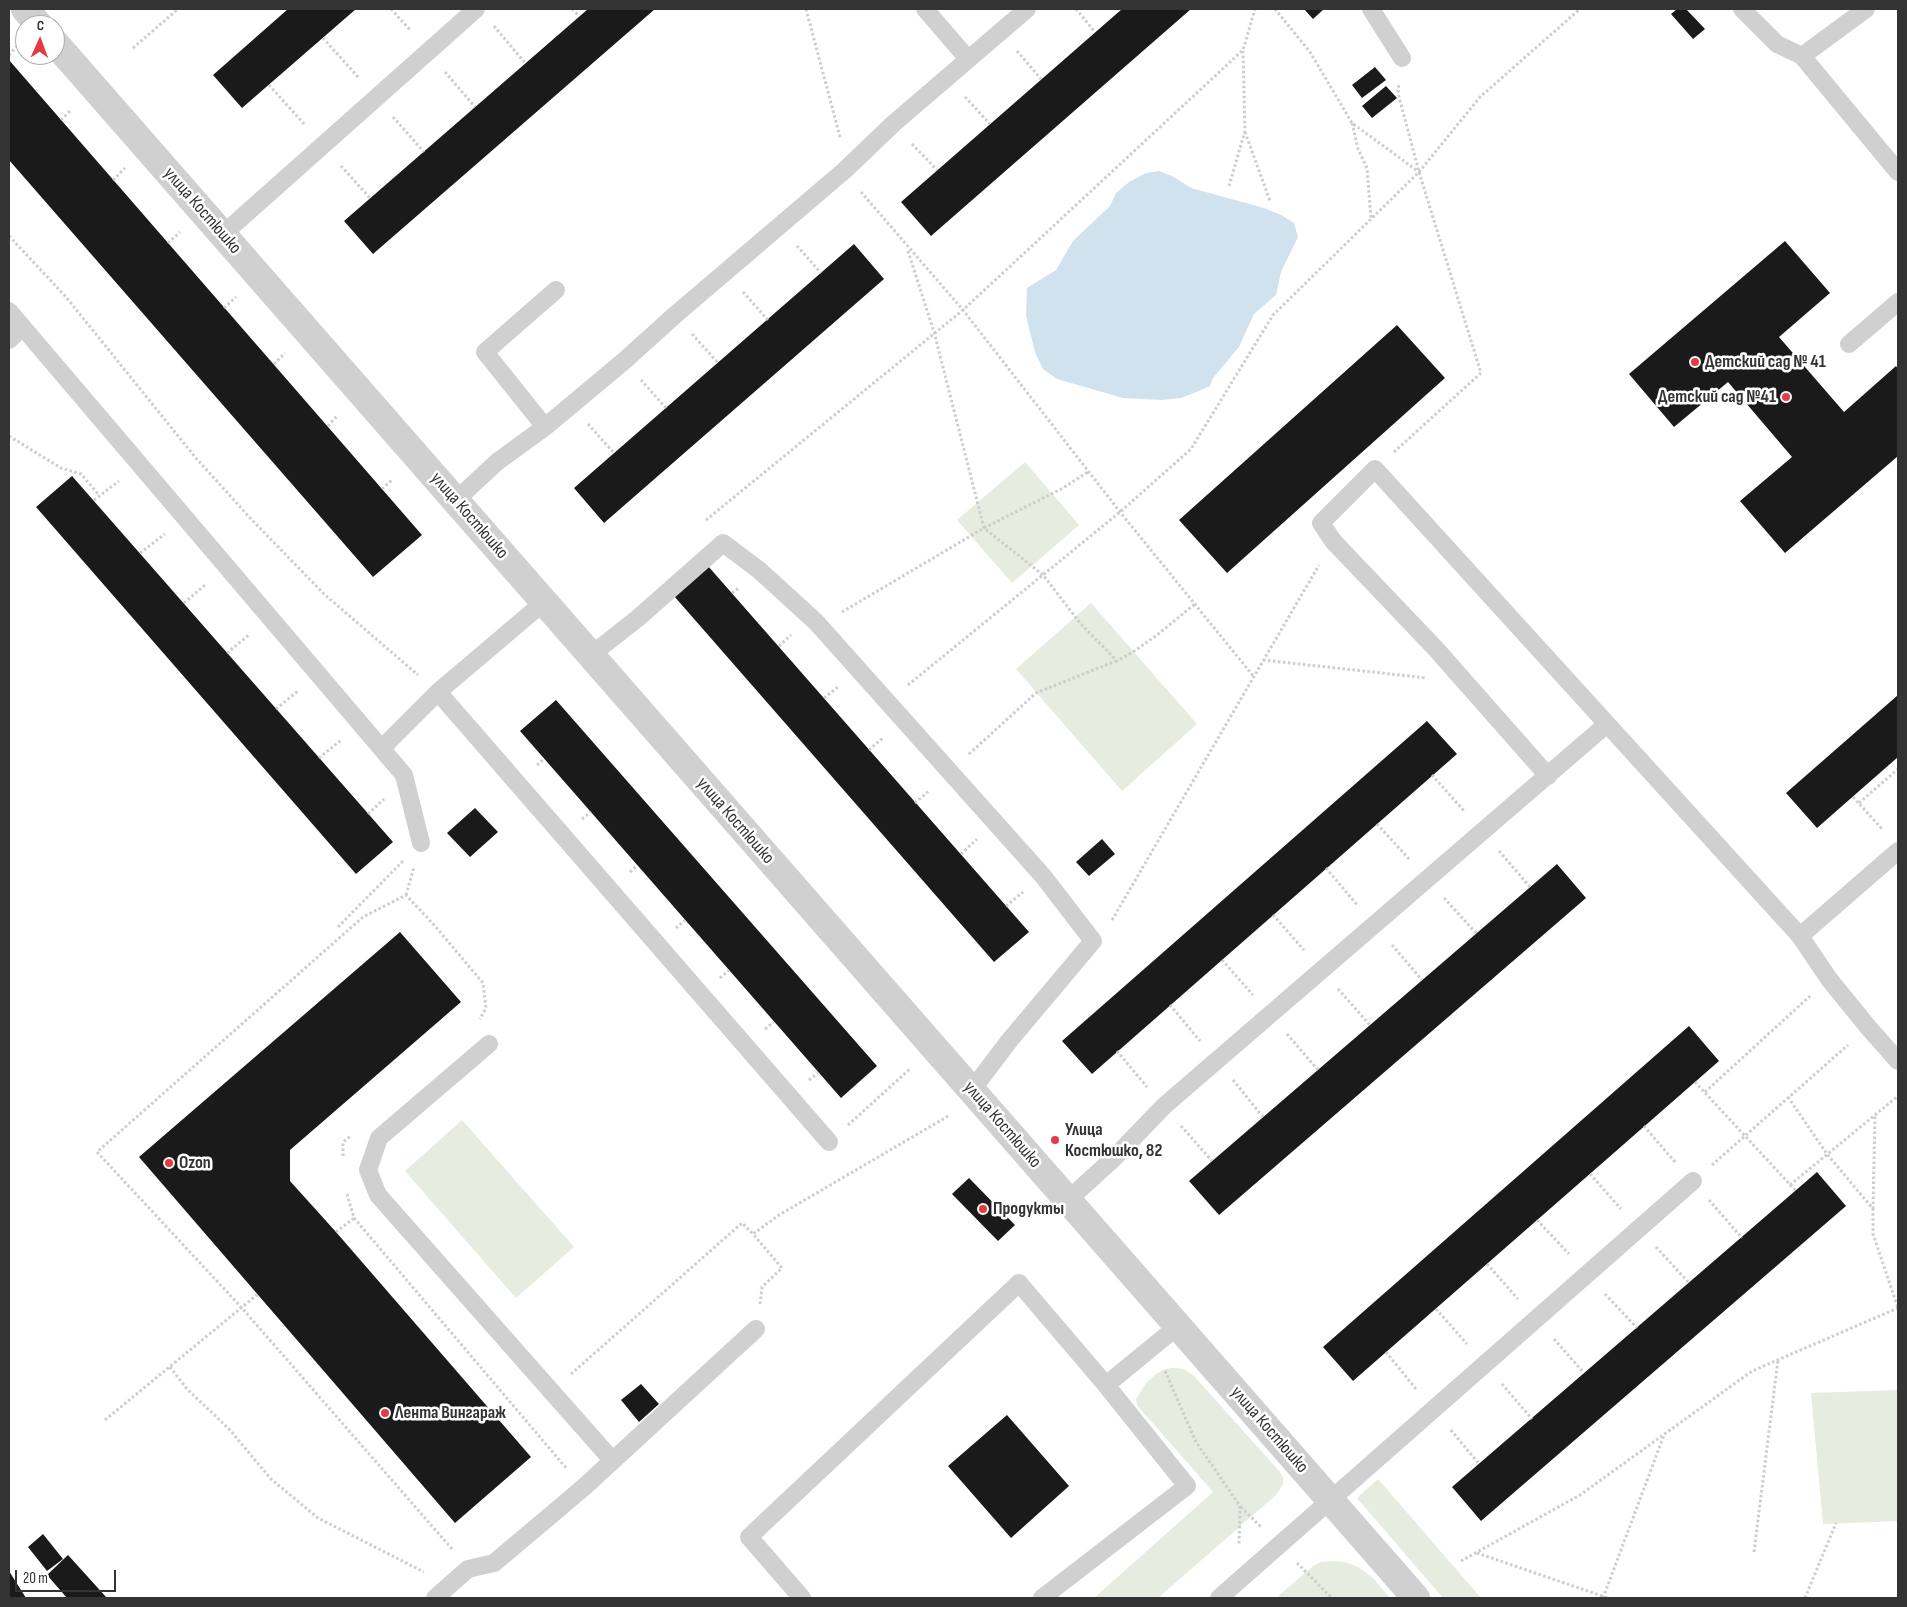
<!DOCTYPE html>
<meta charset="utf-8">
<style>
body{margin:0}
#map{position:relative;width:1907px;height:1607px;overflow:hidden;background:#fff;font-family:"Sofia Sans Condensed",sans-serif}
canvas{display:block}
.frame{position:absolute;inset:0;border:10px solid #333;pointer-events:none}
.north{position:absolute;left:15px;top:15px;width:50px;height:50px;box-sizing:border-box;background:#fff;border:1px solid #adadad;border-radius:50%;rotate:2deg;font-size:14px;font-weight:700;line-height:20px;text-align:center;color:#333}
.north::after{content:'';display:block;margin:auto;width:18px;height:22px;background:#e63946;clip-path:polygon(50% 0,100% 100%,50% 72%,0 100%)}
.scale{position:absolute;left:15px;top:1570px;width:101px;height:22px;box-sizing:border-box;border:2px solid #333;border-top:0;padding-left:6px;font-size:15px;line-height:18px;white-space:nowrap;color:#333;-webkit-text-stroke:4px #fff;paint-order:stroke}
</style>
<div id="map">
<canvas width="1907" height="1607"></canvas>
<div class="frame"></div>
<div class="north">С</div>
<div class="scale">20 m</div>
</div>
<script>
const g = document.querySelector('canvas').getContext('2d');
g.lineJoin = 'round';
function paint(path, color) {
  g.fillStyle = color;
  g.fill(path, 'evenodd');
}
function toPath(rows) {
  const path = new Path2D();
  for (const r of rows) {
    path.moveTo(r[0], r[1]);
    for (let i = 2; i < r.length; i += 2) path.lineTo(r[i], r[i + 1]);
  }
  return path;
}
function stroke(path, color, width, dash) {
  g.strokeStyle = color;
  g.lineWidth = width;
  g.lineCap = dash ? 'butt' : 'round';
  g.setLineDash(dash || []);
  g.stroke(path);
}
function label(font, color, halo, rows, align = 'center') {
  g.font = font + ' "Sofia Sans Condensed",sans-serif';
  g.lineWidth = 5;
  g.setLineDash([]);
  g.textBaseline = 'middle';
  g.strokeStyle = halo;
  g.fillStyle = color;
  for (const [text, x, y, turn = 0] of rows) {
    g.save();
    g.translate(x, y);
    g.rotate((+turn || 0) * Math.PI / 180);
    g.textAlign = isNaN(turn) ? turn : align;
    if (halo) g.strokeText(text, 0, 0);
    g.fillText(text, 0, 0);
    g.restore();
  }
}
paint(toPath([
 [1025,462,1079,525,1012,583,957,520],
 [1091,603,1197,724,1122,791,1016,669],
 [462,1120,574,1247,516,1298,405,1171],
 [1172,1368,1184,1369,1194,1376,1280,1472,1283,1477,1283,1484,1276,1495,1158,1598,1094,1598,1213,1492,1137,1405,1136,1399,1146,1383,1156,1374,1165,1369],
 [1898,1390,1898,1521,1823,1524,1811,1393],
 [1378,1479,1481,1598,1443,1598,1357,1498],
 [1334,1561,1345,1562,1360,1568,1373,1578,1390,1598,1276,1598,1313,1566,1321,1562]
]), '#e6ecdf');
paint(toPath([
 [1159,171,1172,176,1191,188,1264,208,1281,215,1294,223,1298,237,1281,272,1276,295,1254,314,1239,347,1213,378,1210,386,1199,391,1181,398,1162,400,1123,398,1057,379,1043,369,1035,352,1026,316,1027,288,1056,270,1073,241,1110,206,1116,193,1129,182,1146,173]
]), '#cfe2ee');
paint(toPath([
 [288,9,356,9,242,108,213,75],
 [588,9,655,9,373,254,344,221],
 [1122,9,1191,9,931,236,901,202],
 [1304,9,1324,9,1313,19],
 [1677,9,1686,9,1705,29,1693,39,1671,14],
 [9,60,422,535,373,577,9,160],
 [1375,67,1386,80,1362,98,1352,85],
 [1386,86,1397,98,1372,118,1362,106],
 [1785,241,1830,293,1779,337,1844,412,1896,366,1898,369,1898,456,1785,553,1740,501,1792,457,1728,382,1674,427,1629,374],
 [854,244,884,279,604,523,574,488],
 [1397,325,1445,378,1227,573,1179,520],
 [72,476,393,842,356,874,36,507],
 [708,566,1029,932,994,962,674,596],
 [1898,695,1898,757,1817,828,1786,793],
 [556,700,877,1066,841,1098,520,731],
 [1427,721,1457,754,1092,1074,1062,1041],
 [475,808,498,832,470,857,447,833],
 [1102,839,1115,854,1089,876,1076,862],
 [1557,864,1586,898,1219,1215,1189,1181],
 [400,932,461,1002,290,1150,290,1181,336,1232,531,1457,455,1523,139,1157],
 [1689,1026,1719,1061,1353,1381,1323,1347],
 [1817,1172,1846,1206,1481,1521,1452,1487],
 [969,1178,1015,1225,998,1241,952,1194],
 [641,1384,659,1404,639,1422,621,1400],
 [1007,1415,1069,1486,1011,1538,948,1466],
 [43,1534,63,1559,47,1571,28,1547],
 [68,1555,107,1598,67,1598,47,1575],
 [9,1571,26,1598,9,1598]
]), '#1a1a1a');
stroke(toPath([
 [391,9,411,31],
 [572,9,579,16],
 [806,9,840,137],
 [1076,9,1095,32],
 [1275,9,1310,52,1352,123,1419,172],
 [494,26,525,63],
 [323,38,359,78],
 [133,48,178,9],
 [1017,51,1041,79],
 [9,55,17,46],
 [445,72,475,107],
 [269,85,305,125],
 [965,97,990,124],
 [393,117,424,152],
 [61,120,71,110],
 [1352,123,1358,149,1367,168,1371,219],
 [1245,132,1270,201],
 [912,144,937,170],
 [341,166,370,198],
 [113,180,125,168],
 [1229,186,1245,131,1243,51],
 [861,192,963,310,1120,512,1254,677],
 [9,236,66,297,195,457,251,519,324,594,418,675],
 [168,243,180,232],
 [797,246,821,273],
 [908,251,934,332,984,528,1043,575,1080,623,1117,661,1133,652,1157,635,1195,604],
 [743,292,768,320],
 [224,308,236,297],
 [692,334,718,363],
 [274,364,285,353],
 [641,380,666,408],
 [588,424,614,453],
 [328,426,338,415],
 [9,436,61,468,81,474,99,495],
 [1394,452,1481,373,1419,172,1398,93,1399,83],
 [382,489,393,479],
 [94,500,119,481],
 [706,520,963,310,1243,50,1255,9],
 [140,553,165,534],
 [732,593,740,587],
 [184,603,206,584],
 [842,612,984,528,1063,488,1088,472],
 [779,646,791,635],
 [227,653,250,634],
 [1263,660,1427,678],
 [908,685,1120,512,1191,449,1273,315,1419,172,1480,97,1580,9],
 [824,698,839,686],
 [276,709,299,690],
 [869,750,884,737],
 [969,754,1036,693,1116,661],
 [319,758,340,741],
 [537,765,544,759],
 [1432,775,1465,812],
 [1853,797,1883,830],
 [915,803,930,790],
 [1859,803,1898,769],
 [368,814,384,799],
 [582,819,591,812],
 [1377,824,1410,860],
 [1499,851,1530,887],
 [961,854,977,839],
 [1326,868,1358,906],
 [630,872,637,866],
 [406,895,414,867],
 [1444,898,1476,933],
 [1006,906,1023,892],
 [1273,915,1304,950],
 [1112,920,1319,565],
 [338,927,403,861],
 [676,928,685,920],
 [1392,945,1422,980],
 [1222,960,1253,995],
 [720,978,729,970],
 [1338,989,1370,1025],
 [1170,1005,1200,1041],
 [765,1029,774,1022],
 [1287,1034,1318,1070],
 [1117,1051,1147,1087],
 [809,1080,818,1073],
 [1233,1080,1263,1117],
 [1695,1082,1796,1191],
 [1705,1092,1810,996],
 [1788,1097,1827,1154,1873,1209,1873,1234,1898,1308],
 [848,1125,911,1068],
 [1181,1126,1212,1161],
 [1644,1126,1675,1162],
 [343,1156,343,1142,351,1136],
 [1712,1165,1848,1045],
 [1590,1174,1621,1209],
 [1790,1185,1898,1096],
 [347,1194,354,1218,567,1469],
 [1709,1200,1742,1238],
 [1873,1209,1875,1116],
 [1537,1220,1569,1254],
 [336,1232,354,1218],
 [1656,1247,1689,1283],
 [1487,1264,1518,1299],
 [1605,1294,1637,1328],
 [760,1304,762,1287,782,1268,753,1234,779,1215,950,1115],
 [1436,1309,1467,1344],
 [1554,1339,1584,1373],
 [1386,1352,1416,1389],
 [170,1367,187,1389,229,1429,271,1479,318,1518,424,1572],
 [1165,1371,1196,1442,1240,1506,1239,1544],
 [571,1374,742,1223,753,1234],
 [1502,1384,1532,1419],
 [105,1420,258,1294],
 [1451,1430,1479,1464],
 [1241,1507,1261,1527],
 [452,1549,241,1307,97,1152,363,917,406,895,435,926,483,983,486,1008,480,1019],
 [1754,1552,1778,1360],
 [1477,1553,1608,1598],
 [1461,1561,1580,1495,1752,1371,1898,1308],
 [1297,1563,1332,1598],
 [1603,1598,1664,1435],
 [1805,1598,1836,1523]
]), '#cdcdcd', 3, [2.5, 2.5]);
stroke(toPath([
 [925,9,968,59],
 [1371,9,1402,58],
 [1742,9,1777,44,1802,56,1898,172],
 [1802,56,1866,9],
 [222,235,476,9],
 [9,311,404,775,421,843],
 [9,340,23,327],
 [1849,344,1898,302],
 [545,427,485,352,556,290],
 [455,501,497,462,545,427,624,361,675,315,845,170,893,124,1027,9],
 [591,655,638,618,723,543,759,570,816,622,1043,876,1093,941,1009,1041,972,1090],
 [438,692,829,1142],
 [382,748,438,692,544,602],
 [1548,776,1436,649,1333,541,1321,523,1375,469,1800,936,1829,979,1868,1027,1898,1061],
 [1800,936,1898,851],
 [489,1044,379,1138,368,1170,378,1195,612,1460],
 [1068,1200,1114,1158,1164,1106,1607,724],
 [1106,1385,1178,1326],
 [435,1598,468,1569,494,1563,583,1488,756,1329],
 [802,1598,749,1537,1019,1283,1106,1385,1187,1486,1042,1598],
 [1219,1598,1693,1181]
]), '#d0d0d0', 18);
stroke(toPath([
 [25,9,39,25],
 [55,43,1416,1598]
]), '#d0d0d0', 28);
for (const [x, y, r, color] of [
 [1695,362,5,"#e63946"],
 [1786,397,5,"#e63946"],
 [1055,1140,5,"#e63946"],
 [169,1163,5,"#e63946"],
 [983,1209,5,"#e63946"],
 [385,1413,5,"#e63946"]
]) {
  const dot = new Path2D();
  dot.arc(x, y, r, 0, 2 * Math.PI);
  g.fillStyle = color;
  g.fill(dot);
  stroke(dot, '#fff', 2);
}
label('18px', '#333', '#fff', [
 ["улица Костюшко",202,211,49],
 ["улица Костюшко",469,516,49],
 ["улица Костюшко",735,821,49],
 ["улица Костюшко",1002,1125,49],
 ["улица Костюшко",1269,1430,49]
]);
label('bold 18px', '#333', '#fff', [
 ["Детский сад № 41",1705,362],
 ["Детский сад №41",1776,397,"right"],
 ["Улица",1065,1130],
 ["Костюшко, 82",1065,1151],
 ["Ozon",179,1163],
 ["Продукты",993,1209],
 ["Лента Вингараж",395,1413]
], 'left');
</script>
